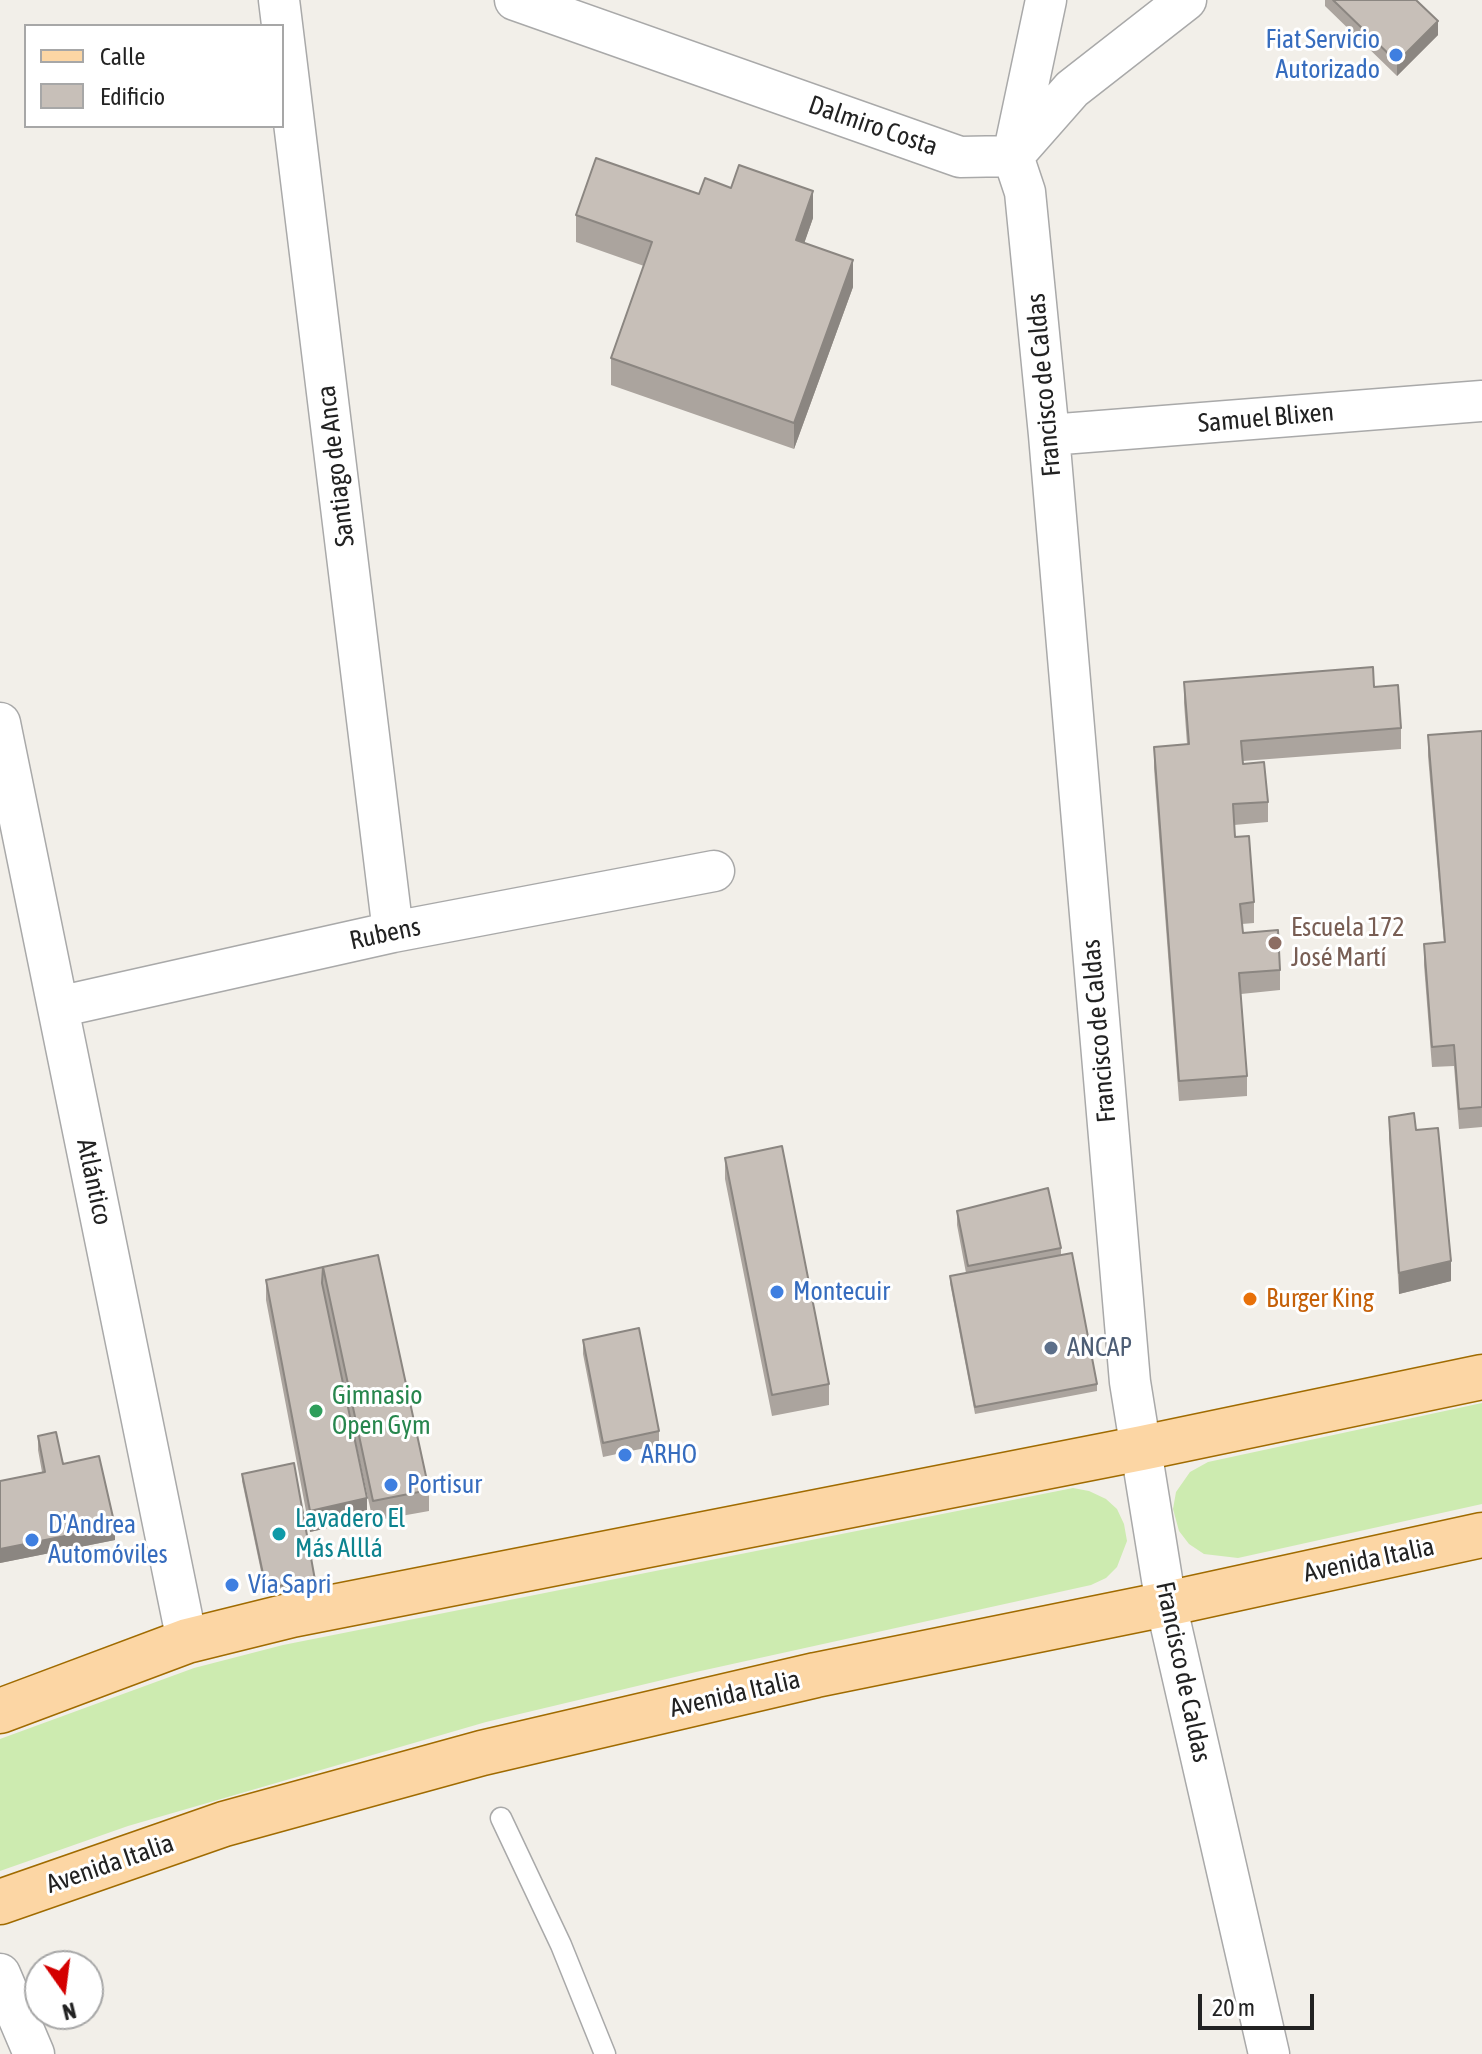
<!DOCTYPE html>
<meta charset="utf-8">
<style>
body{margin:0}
#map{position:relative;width:1482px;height:2054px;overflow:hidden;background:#f2efe9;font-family:"Asap Condensed",sans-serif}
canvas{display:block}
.legend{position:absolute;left:24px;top:24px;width:260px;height:104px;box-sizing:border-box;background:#fff;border:2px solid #a7a7a7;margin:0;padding:10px 14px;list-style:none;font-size:24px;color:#222}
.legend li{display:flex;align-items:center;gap:16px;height:40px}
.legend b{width:40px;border:2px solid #a7a7a7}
.north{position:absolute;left:24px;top:1950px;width:80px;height:80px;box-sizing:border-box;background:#fff;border:2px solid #a7a7a7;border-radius:50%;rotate:166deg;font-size:22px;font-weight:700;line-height:32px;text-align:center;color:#222}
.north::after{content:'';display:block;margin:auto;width:28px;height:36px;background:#d40000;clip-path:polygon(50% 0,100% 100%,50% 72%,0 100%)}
.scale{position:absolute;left:1198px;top:1994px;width:116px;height:36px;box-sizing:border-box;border:4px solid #222;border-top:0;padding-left:10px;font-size:24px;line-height:28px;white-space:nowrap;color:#222;-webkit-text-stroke:6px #fff;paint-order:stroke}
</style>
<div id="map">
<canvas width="1482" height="2054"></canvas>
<ul class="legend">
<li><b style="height:10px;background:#fcd6a4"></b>Calle</li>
<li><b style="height:22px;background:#c7bfb8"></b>Edificio</li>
</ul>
<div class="north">N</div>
<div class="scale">20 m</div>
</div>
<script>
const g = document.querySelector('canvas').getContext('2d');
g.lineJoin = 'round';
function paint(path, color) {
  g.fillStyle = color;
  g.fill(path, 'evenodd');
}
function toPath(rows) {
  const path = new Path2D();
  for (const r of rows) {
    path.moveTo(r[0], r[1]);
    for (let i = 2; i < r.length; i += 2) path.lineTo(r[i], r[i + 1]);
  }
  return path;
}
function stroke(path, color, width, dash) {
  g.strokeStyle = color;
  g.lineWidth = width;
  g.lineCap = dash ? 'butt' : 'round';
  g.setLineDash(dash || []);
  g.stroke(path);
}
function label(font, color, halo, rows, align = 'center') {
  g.font = font + ' "Asap Condensed",sans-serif';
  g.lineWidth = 6;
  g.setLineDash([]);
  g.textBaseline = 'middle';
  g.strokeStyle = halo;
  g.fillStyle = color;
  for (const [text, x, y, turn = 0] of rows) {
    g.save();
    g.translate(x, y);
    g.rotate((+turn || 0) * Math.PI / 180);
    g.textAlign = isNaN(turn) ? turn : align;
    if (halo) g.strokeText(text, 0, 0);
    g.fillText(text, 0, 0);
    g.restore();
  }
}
paint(toPath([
 [1482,1403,1482,1504,1238,1558,1204,1554,1189,1544,1179,1531,1173,1509,1176,1492,1190,1472,1208,1462],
 [1073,1488,1089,1491,1106,1499,1117,1509,1124,1524,1127,1541,1117,1567,1106,1578,1091,1585,696,1672,486,1722,128,1826,0,1871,0,1739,194,1668,283,1645]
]), '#cdebb0');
const lane = toPath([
 [501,1818,561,1945,605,2054]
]);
const street = toPath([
 [279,0,393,932],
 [515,0,960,157,1013,156,1072,89,1186,0],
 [1046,0,1013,156,1025,192,1049,435,1130,1382,1166,1604,1269,2054],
 [1049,435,1482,401],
 [0,723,187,1641],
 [58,1007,393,932,714,871],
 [0,1974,34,2054]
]);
const primary = toPath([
 [0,1711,187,1641,292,1615,1142,1448,1482,1377],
 [0,1902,224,1824,482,1753,816,1675,1166,1604,1482,1535]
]);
stroke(lane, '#a9a9a9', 23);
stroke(street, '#a9a9a9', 43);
stroke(primary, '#a06b00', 47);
stroke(lane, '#fff', 20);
stroke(street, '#fff', 40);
stroke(primary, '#fcd6a4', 44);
paint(toPath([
 [1325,0,1416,0,1438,35,1397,76,1325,6],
 [699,194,813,218,804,243,853,287,794,449,611,385,611,358,644,266,576,242,576,215],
 [1184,682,1374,687,1401,728,1401,749,1243,761,1243,764,1268,802,1268,822,1234,825,1235,837,1254,902,1254,923,1242,924,1243,933,1280,970,1280,990,1241,994,1247,1076,1247,1096,1179,1101,1154,768,1154,747,1187,744,1184,703],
 [1482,731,1482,1127,1459,1129,1454,1066,1432,1067,1424,965,1424,944,1444,943,1428,756,1428,735],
 [1389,1117,1416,1130,1451,1281,1399,1294,1389,1138],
 [725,1158,829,1384,829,1405,772,1416,725,1179],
 [957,1211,1061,1248,1061,1255,1097,1384,1097,1391,975,1414,950,1283,950,1276,966,1273,957,1225],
 [323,1267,429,1490,429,1511,373,1521,334,1343,367,1519,310,1532,266,1300,266,1280],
 [583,1340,659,1431,659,1445,603,1457,583,1354],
 [38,1436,63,1464,115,1540,0,1563,0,1481,42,1472,38,1450],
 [242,1474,315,1580,315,1588,266,1595,242,1481]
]), '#aba49e');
paint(toPath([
 [1438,21,1438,35,1397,76,1397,62],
 [813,191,813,218,796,267,796,240],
 [853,260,853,287,794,449,794,423],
 [1451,1261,1451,1281,1399,1294,1399,1273],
 [367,1498,367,1519,310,1532,310,1511],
 [115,1526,115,1540,0,1563,0,1549]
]), '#8b8681');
const building = toPath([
 [1333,0,1416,0,1438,21,1397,62,1333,0],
 [596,158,699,194,705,178,731,188,739,165,813,191,796,240,853,260,794,423,611,358,652,242,576,215,596,158],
 [1373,667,1374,687,1398,685,1401,728,1241,741,1243,764,1264,762,1268,802,1233,804,1235,837,1249,836,1254,902,1240,904,1243,933,1278,930,1280,970,1239,973,1247,1076,1179,1081,1154,747,1189,744,1184,682,1373,667],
 [1482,731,1482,1107,1459,1109,1454,1045,1432,1047,1424,944,1445,942,1428,735,1482,731],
 [1414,1113,1416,1130,1438,1128,1451,1261,1399,1273,1389,1117,1414,1113],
 [782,1146,829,1384,772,1395,725,1158,782,1146],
 [1048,1188,1061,1248,968,1266,957,1211,1048,1188],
 [1072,1253,1097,1384,975,1407,950,1276,1072,1253],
 [378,1255,429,1490,373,1501,323,1267,378,1255],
 [323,1267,322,1283,367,1498,310,1511,266,1280,323,1267],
 [639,1328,659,1431,603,1443,583,1340,639,1328],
 [56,1432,63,1464,99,1456,115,1526,0,1549,0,1481,45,1472,38,1436,56,1432],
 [294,1463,315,1580,266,1588,242,1474,294,1463]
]);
paint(building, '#c7bfb8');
stroke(building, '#8b8681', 2);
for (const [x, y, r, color] of [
 [1396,55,8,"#3f7fe0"],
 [1275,943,8,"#8d6e63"],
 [777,1292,8,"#3f7fe0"],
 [1250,1299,8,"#e8710a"],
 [1051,1348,8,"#5c6f8a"],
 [316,1411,8,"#2e9e5b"],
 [625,1455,8,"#3f7fe0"],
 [391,1485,8,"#3f7fe0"],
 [279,1534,8,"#0f9aa8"],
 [32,1540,8,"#3f7fe0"],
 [232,1585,8,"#3f7fe0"]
]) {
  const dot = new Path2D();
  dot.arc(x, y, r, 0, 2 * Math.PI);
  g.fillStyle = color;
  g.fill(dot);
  stroke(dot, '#fff', 3);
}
label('26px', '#366cbe', '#fff', [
 ["Fiat Servicio",1380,40,"right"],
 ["Autorizado",1380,70,"right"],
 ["Montecuir",793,1292],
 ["ARHO",641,1455],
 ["Portisur",407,1485],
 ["D'Andrea",48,1525],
 ["Automóviles",48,1555],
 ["Vía Sapri",248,1585]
], 'left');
label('26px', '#222', '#fff', [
 ["Dalmiro Costa",873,126,19],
 ["Francisco de Caldas",1044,385,-95],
 ["Samuel Blixen",1266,418,-5],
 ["Santiago de Anca",336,466,-97],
 ["Rubens",385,934,-12],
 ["Francisco de Caldas",1099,1031,-95],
 ["Atlántico",94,1182,78],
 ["Avenida Italia",1369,1560,-12],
 ["Francisco de Caldas",1183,1672,78],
 ["Avenida Italia",735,1694,-13],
 ["Avenida Italia",110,1864,-19]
]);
label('26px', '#785e54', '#fff', [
 ["Escuela 172",1291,928],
 ["José Martí",1291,958]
], 'left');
label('26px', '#c56008', '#fff', [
 ["Burger King",1266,1299]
], 'left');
label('26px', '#4e5e75', '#fff', [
 ["ANCAP",1067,1348]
], 'left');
label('26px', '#27864d', '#fff', [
 ["Gimnasio",332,1396],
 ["Open Gym",332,1426]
], 'left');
label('26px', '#0d838f', '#fff', [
 ["Lavadero El",295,1519],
 ["Más Alllá",295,1549]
], 'left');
</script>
